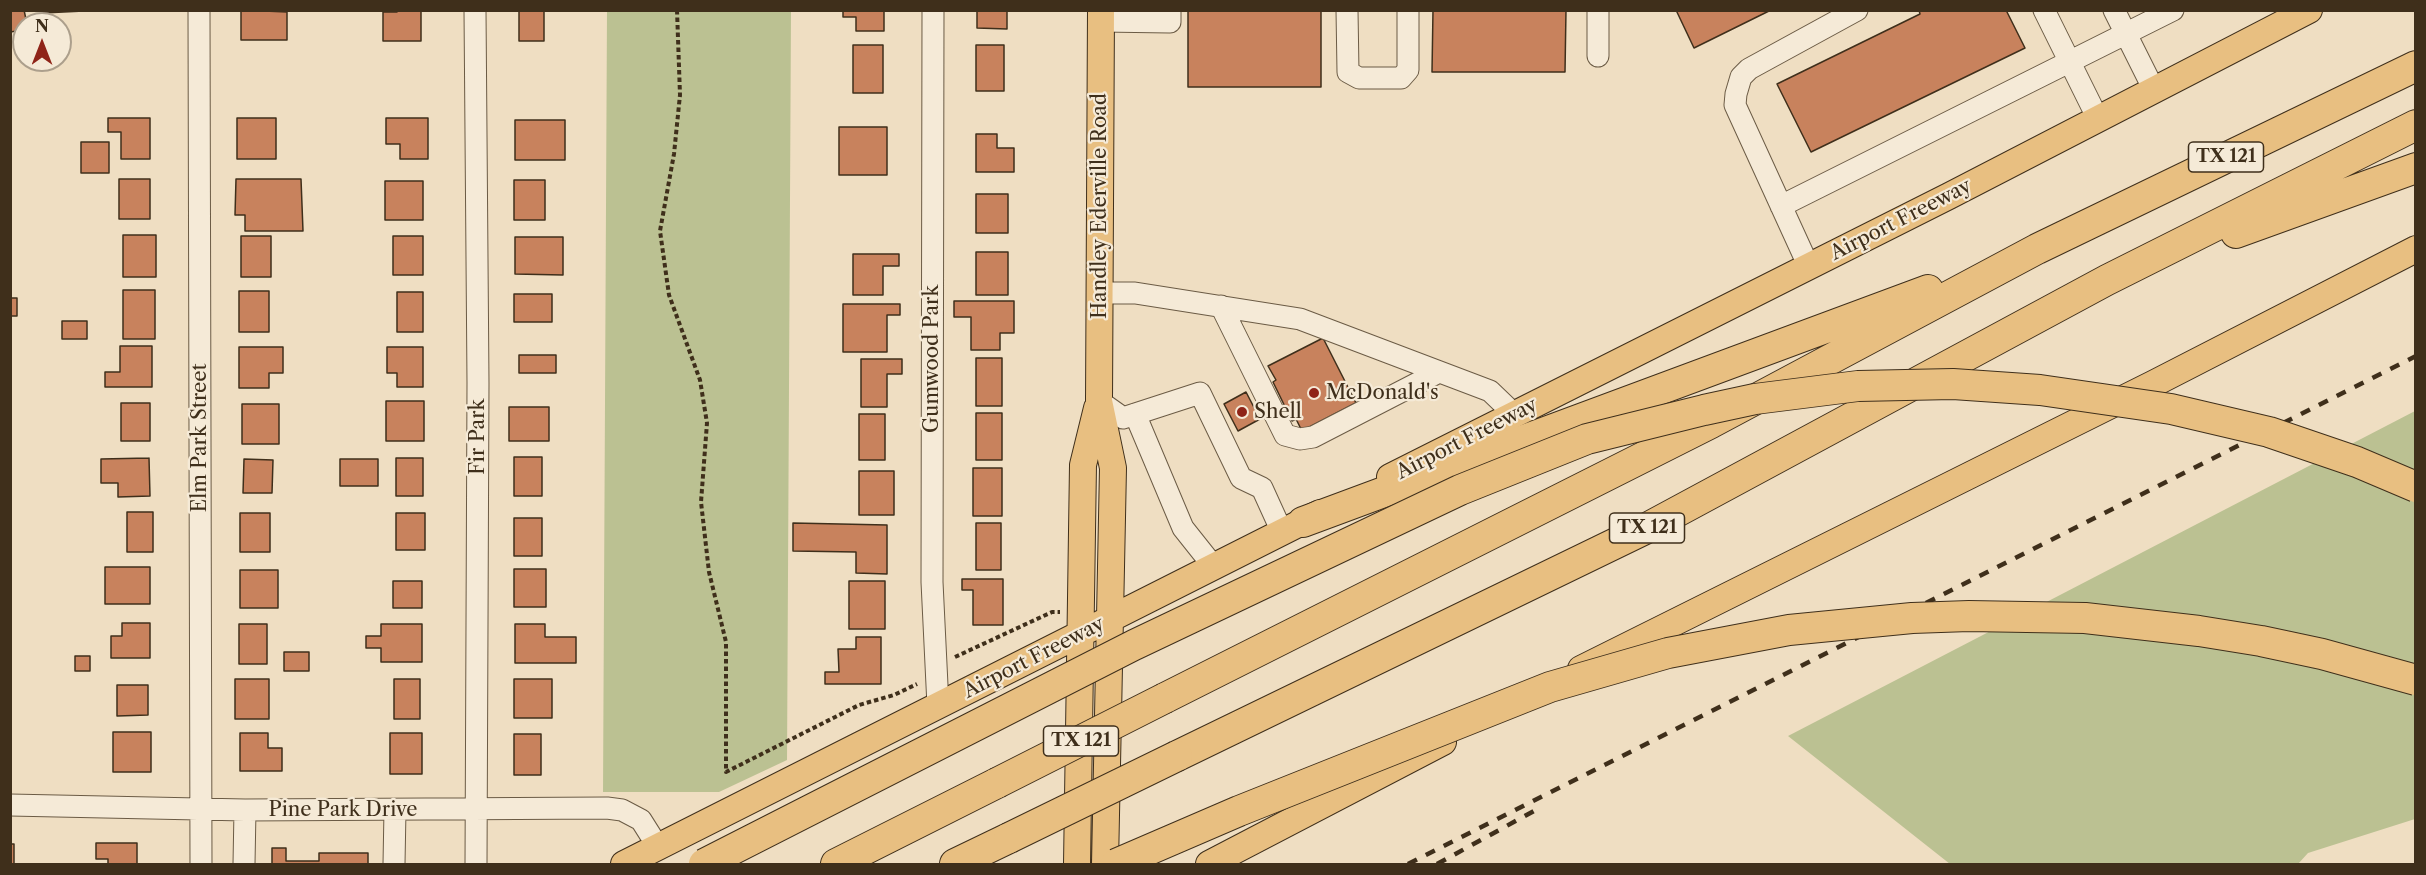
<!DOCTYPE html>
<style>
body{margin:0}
#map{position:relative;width:2426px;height:875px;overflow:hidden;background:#efdec2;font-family:"Libre Caslon Text",serif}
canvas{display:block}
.frame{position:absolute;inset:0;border:12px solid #3f2f1b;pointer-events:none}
.north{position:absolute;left:12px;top:12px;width:60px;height:60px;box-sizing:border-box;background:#f5ead7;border:2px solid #ac9f8c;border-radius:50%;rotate:0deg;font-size:16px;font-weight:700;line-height:24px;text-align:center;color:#3f2f1b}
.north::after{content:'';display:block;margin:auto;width:21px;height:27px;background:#8f2418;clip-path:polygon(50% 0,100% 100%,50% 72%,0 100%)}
</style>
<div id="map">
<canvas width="2426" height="875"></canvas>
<div class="frame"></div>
<div class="north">N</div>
</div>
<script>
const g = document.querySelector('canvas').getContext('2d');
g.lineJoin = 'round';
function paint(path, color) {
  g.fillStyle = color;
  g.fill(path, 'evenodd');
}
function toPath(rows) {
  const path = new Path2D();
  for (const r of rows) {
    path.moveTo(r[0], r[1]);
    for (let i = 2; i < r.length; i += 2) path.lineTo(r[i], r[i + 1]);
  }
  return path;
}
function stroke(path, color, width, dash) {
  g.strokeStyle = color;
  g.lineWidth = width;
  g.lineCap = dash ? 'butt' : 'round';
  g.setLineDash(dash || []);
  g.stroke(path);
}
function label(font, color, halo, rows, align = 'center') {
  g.font = font + ' "Libre Caslon Text",serif';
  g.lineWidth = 4.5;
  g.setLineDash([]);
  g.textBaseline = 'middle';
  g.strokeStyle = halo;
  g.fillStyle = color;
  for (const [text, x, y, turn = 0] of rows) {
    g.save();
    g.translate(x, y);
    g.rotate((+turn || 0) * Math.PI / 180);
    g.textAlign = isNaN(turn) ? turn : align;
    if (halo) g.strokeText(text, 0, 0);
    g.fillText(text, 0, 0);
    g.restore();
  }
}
paint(toPath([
 [607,11,791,11,787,760,719,792,603,792],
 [2415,411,2415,819,2308,853,2298,864,1950,864,1788,736]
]), '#bbc192');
const building = toPath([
 [10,10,24,10,27,24,24,24,24,30,10,32,10,10],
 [43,10,84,10,84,11,43,13,43,10],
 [241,10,287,12,287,40,241,40,241,10],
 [397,10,421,10,421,41,383,41,383,12,397,12,397,10],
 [519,10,544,10,544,41,519,41,519,10],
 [843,10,884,10,884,31,856,31,856,17,843,17,843,10],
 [977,10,1007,10,1007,29,977,28,977,10],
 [1188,10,1321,10,1321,87,1188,87,1188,10],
 [1433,10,1566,10,1565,72,1432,72,1433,10],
 [1676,10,1771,10,1694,48,1676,10],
 [1919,10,2006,10,2025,48,1811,152,1777,84,1920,14,1919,10],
 [853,45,883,45,883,93,853,93,853,45],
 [976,45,1004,45,1004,91,976,91,976,45],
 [108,118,150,118,150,159,121,159,121,132,108,132,108,118],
 [237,118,276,118,276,159,237,159,237,118],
 [386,118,428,118,428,159,400,159,400,144,386,144,386,118],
 [515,120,565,120,565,160,515,160,515,120],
 [839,127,887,127,887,175,839,175,839,127],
 [976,134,997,134,997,148,1014,148,1014,172,976,172,976,134],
 [81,142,109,142,109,173,81,173,81,142],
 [119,179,150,179,150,219,119,219,119,179],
 [236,179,301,179,303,231,245,231,245,215,235,215,236,179],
 [514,180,545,180,545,220,514,220,514,180],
 [385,181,423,181,423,220,385,220,385,181],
 [976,194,1008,194,1008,233,976,233,976,194],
 [123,235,156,235,156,277,123,277,123,235],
 [241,236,271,236,271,277,241,277,241,236],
 [393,236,423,236,423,275,393,275,393,236],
 [515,237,563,237,563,275,515,274,515,237],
 [976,252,1008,252,1008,295,976,295,976,252],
 [853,254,899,254,899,266,883,266,883,295,853,295,853,254],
 [123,290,155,290,155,339,123,339,123,290],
 [239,291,269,291,269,332,239,332,239,291],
 [397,292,423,292,423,332,397,332,397,292],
 [514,294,552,294,552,322,514,322,514,294],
 [10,298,17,298,17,316,10,316,10,298],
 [954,301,1014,301,1014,333,1000,333,1000,350,971,350,971,317,954,317,954,301],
 [843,304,900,304,900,315,887,315,887,352,843,352,843,304],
 [62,321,87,321,87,339,62,339,62,321],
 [1323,338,1356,403,1302,431,1296,419,1292,421,1273,382,1276,380,1268,366,1323,338],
 [120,346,152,346,152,387,105,387,105,372,120,372,120,346],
 [239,347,283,347,283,373,269,373,269,388,239,388,239,347],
 [387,347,423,347,423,387,397,387,397,373,387,373,387,347],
 [519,355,556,355,556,373,519,373,519,355],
 [976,358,1002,358,1002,406,976,406,976,358],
 [861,359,902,359,902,374,887,374,887,407,861,407,861,359],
 [1246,392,1260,419,1238,431,1224,404,1246,392],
 [386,401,424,401,424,441,386,441,386,401],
 [121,403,150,403,150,441,121,441,121,403],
 [242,404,279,404,279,444,242,444,242,404],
 [509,407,549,407,549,441,509,441,509,407],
 [976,413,1002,413,1002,460,976,460,976,413],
 [859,414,885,414,885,460,859,460,859,414],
 [514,457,542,457,542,496,514,496,514,457],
 [149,458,150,496,118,497,118,483,101,483,101,459,149,458],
 [396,458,423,458,423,496,396,496,396,458],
 [244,459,273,460,272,493,243,493,244,459],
 [340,459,378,459,378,486,340,486,340,459],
 [973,468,1002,468,1002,516,973,516,973,468],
 [859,471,894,471,894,515,859,515,859,471],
 [127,512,153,512,153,552,127,552,127,512],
 [240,513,270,513,270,552,240,552,240,513],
 [396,513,425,513,425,550,396,550,396,513],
 [514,518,542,518,542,556,514,556,514,518],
 [793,523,887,525,887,574,856,573,856,552,793,551,793,523],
 [976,523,1001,523,1001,570,976,570,976,523],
 [105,567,150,567,150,604,105,604,105,567],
 [514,569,546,569,546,607,514,607,514,569],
 [240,570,278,570,278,608,240,608,240,570],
 [962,579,1003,579,1003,625,973,625,973,590,962,590,962,579],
 [393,581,422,581,422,608,393,608,393,581],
 [849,581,885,581,885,629,849,629,849,581],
 [122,623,150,623,150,658,111,658,111,636,122,636,122,623],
 [239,624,267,624,267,664,239,664,239,624],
 [381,624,422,624,422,662,381,662,381,648,366,648,366,636,381,636,381,624],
 [515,624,545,624,545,637,576,637,576,663,515,663,515,624],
 [856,637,881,637,881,684,825,684,825,672,839,672,838,649,856,649,856,637],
 [284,652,309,652,309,671,284,671,284,652],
 [75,656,90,656,90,671,75,671,75,656],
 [235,679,269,679,269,719,235,719,235,679],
 [394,679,420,679,420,719,394,719,394,679],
 [514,679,552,679,552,718,514,718,514,679],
 [117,685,148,685,148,715,117,716,117,685],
 [113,732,151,732,151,772,113,772,113,732],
 [240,733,268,733,268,748,282,748,282,771,240,771,240,733],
 [390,733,422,733,422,774,390,774,390,733],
 [514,734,541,734,541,775,514,775,514,734],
 [96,843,137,843,137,864,108,864,108,859,96,859,96,843],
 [10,844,14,844,14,864,10,864,10,844],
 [272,848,286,848,286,861,319,861,319,853,368,853,368,864,272,864,272,848]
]);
paint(building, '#c8825d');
stroke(building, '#3f2f1b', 1.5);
const minor = toPath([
 [199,10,201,864],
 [475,10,478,383,476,864],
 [933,10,932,582,938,706],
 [1347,10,1348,72,1359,78,1401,78,1408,70,1408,10],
 [2044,10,2098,119],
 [2114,10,2154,90],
 [1101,21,1170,22,1170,10],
 [1598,56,1598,10],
 [1781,206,2173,10],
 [1809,267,1735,105,1736,94,1741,77,1749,69,1857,10],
 [1099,293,1135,293,1300,319,1490,391,1515,415],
 [1221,306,1285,435,1300,439,1313,437,1439,372],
 [1099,401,1123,418,1200,393,1241,478,1262,488,1282,532],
 [1135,414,1183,528,1214,567],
 [10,805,245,810,607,808,622,810,641,820,658,847],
 [244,864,245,810],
 [394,864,395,810]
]);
const major = toPath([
 [1101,10,1099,401,1113,468,1105,864],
 [1390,477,1949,196,2309,10],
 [1581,669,2153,384,2416,249],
 [624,864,1320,513],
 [1077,864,1083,465,1097,408],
 [1209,864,1443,742]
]);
const highway = toPath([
 [2236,233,2416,168],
 [1303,522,1928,290],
 [1165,698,1711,423,2037,249,2416,66],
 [1177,756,1645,529,2107,280,2416,125],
 [836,864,997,783],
 [955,864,1009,838]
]);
stroke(minor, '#6b5b45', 23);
stroke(major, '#3f2f1b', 28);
stroke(highway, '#3f2f1b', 32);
stroke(toPath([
 [677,10,680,95,674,154,660,231,669,295,700,380,707,423,701,502,709,572,726,642,726,772,859,705,894,695,917,684],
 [955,657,1052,612,1060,612]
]), '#3f2f1b', 4, [4.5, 3]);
stroke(minor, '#f5ead7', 21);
stroke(major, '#e8bf81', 26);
stroke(highway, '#e8bf81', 30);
stroke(toPath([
 [1408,864,2416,356],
 [1437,864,1534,811]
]), '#3f2f1b', 4.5, [10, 10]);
const highwayBridge = toPath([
 [997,783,1165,698],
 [1009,838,1177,756],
 [704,864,1134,645,1460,490,1587,439,1704,410,1755,399,1858,386,1953,384,2040,390,2171,409,2269,432,2357,462,2416,487],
 [1116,864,1239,811,1550,687,1668,653,1789,630,1912,618,1969,616,2085,618,2199,631,2261,641,2322,654,2416,680]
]);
stroke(highwayBridge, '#3f2f1b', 32, []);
stroke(highwayBridge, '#e8bf81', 30);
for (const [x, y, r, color] of [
 [1314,393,6,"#8f2418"],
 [1242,412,6,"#8f2418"]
]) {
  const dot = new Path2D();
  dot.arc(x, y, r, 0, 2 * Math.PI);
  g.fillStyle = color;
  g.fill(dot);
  stroke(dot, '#f5ead7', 2);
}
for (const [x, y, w] of [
 [2226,157,75],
 [1647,528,75],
 [1081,741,75]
]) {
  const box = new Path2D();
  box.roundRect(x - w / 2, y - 15, w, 30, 4.5);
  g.fillStyle = '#f5ead7';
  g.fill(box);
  stroke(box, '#3f2f1b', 1.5);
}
label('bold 18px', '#3f2f1b', null, [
 ["TX 121",2226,157],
 ["TX 121",1647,528],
 ["TX 121",1081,741]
]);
label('20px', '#3f2f1b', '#f5ead7', [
 ["Handley Ederville Road",1100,206,-90],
 ["Airport Freeway",1901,220,-27],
 ["Gumwood Park",932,359,-90],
 ["Fir Park",478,437,-90],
 ["Elm Park Street",200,438,-90],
 ["Airport Freeway",1467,439,-27],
 ["Airport Freeway",1034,658,-27],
 ["Pine Park Drive",343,810]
]);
label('20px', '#3f2f1b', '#f5ead7', [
 ["McDonald's",1326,393],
 ["Shell",1254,412]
], 'left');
</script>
